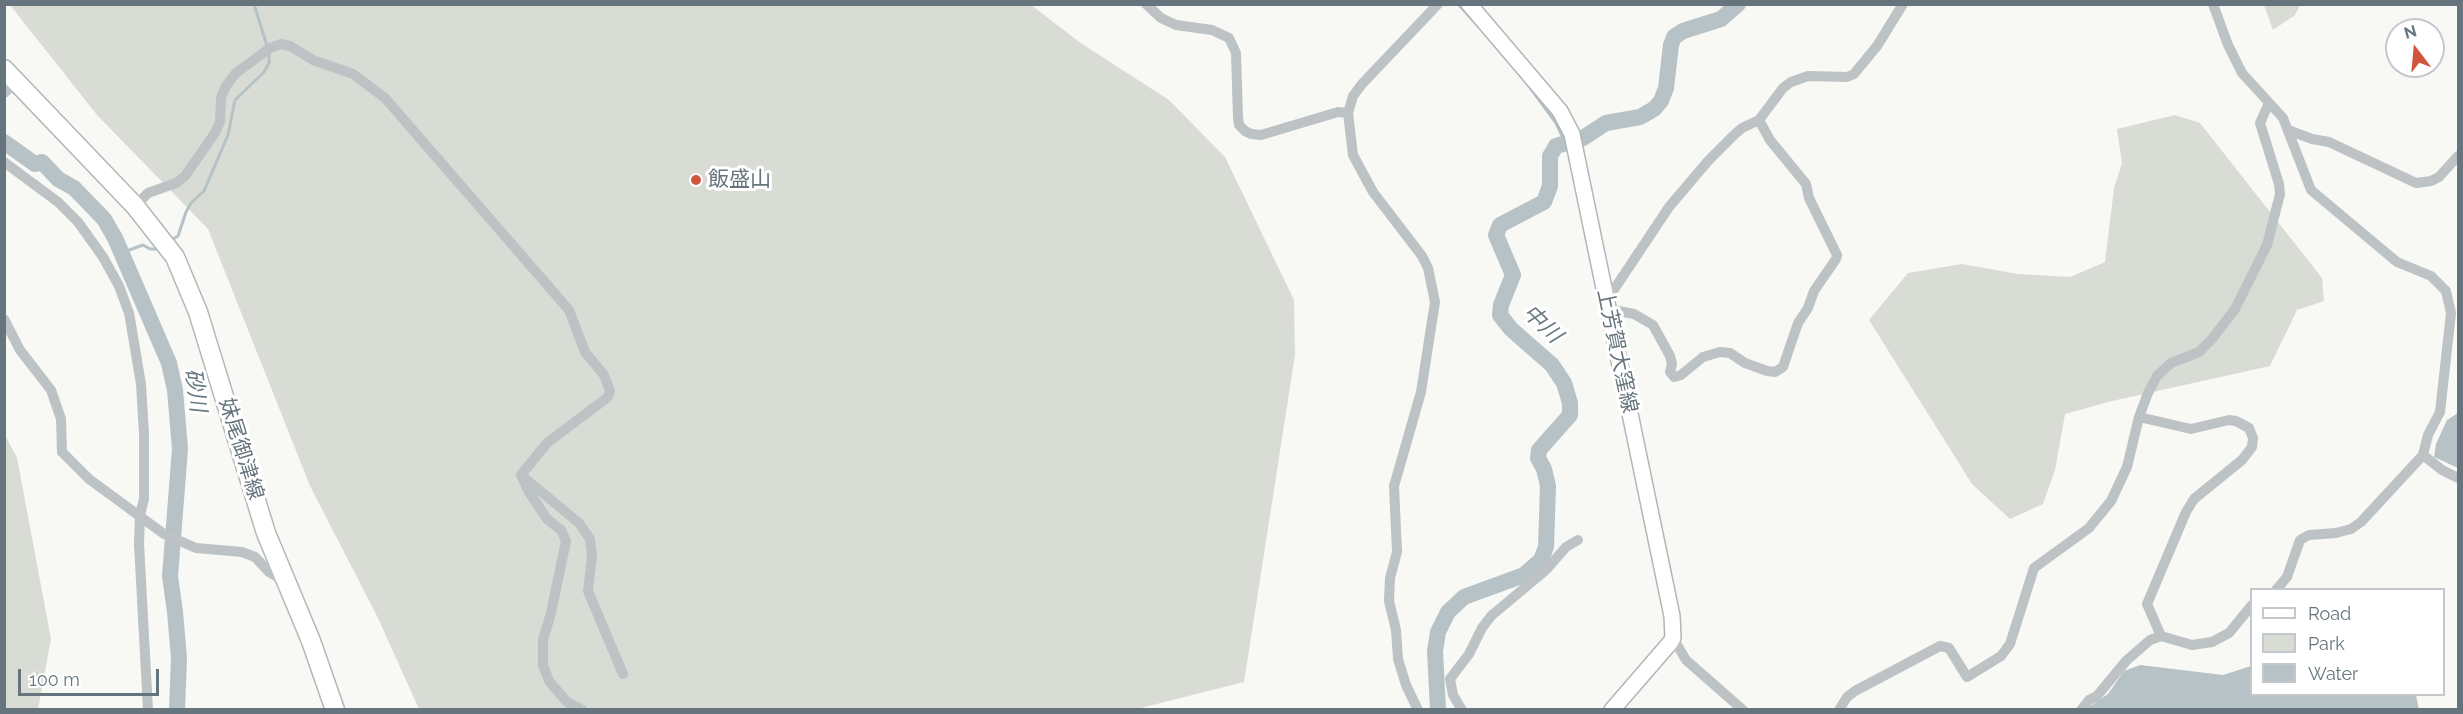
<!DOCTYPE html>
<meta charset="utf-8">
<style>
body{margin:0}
#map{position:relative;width:2463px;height:714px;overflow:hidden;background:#f8f8f5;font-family:Raleway,sans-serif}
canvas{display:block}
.frame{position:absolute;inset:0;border:6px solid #66757d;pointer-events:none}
.legend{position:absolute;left:2250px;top:588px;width:195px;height:108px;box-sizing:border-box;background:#fff;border:2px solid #c2c8cb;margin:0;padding:8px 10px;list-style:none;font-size:18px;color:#66757d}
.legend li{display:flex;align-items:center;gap:12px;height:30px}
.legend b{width:30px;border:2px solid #c2c8cb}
.north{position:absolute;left:2385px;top:18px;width:60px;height:60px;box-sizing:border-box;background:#fff;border:2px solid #c2c8cb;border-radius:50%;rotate:344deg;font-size:16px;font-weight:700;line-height:24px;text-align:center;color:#66757d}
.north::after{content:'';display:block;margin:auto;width:21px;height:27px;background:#d1553c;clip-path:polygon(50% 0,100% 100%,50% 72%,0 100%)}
.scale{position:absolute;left:18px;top:669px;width:141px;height:27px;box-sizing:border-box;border:3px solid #66757d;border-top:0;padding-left:8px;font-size:18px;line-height:21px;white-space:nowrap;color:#66757d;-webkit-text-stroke:4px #fff;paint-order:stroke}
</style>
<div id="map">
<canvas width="2463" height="714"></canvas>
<div class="frame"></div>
<ul class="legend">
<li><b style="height:8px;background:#fff"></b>Road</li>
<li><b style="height:16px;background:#d8dcd5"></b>Park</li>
<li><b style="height:16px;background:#b6c2c5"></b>Water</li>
</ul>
<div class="north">N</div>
<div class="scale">100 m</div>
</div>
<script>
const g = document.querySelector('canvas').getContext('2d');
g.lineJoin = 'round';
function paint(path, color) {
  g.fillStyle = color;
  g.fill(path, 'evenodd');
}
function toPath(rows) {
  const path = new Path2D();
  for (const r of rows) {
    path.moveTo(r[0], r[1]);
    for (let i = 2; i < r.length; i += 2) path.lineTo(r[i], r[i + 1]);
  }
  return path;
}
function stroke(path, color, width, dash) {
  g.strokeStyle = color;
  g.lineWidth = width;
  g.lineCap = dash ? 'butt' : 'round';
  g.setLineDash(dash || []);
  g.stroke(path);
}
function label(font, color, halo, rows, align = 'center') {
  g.font = font + ' Raleway,"Noto Sans JP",sans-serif';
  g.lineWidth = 6;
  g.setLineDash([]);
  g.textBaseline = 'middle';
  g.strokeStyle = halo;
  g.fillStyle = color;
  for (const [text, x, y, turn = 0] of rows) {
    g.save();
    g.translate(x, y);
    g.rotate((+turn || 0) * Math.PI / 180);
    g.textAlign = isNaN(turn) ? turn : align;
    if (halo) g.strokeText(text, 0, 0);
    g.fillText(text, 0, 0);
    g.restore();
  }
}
paint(toPath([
 [10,5,1031,5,1082,44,1169,100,1225,157,1294,300,1295,355,1244,682,1133,710,419,709,377,616,310,486,208,229,97,115],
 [2264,5,2300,5,2295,15,2273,30],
 [2175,115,2200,123,2322,278,2324,301,2297,310,2270,366,2112,401,2065,414,2055,470,2043,504,2010,519,1972,484,1869,320,1908,273,1962,264,2018,274,2070,277,2105,262,2114,188,2122,163,2117,129],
 [4,433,17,458,51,639,38,709,5,709]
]), '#d8dcd5');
paint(toPath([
 [2458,413,2458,468,2434,457,2436,444,2447,420],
 [2140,665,2223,675,2251,666,2252,694,2416,695,2419,710,2085,710,2108,694,2124,671]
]), '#b6c2c5');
stroke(toPath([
 [254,4,267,46],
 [1458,4,1479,27],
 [1526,82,1556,123,1565,142],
 [170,241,178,236,186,212,191,203,204,191,228,135,235,100,264,72,269,63,269,52],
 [121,253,143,245,150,249,157,249]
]), '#b6c2c5', 3);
stroke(toPath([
 [4,142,35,164,42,162,58,179,74,188,104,219,115,238,169,363,175,390,180,449,170,576,175,612,179,658,177,710],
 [1438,710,1435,651,1438,632,1448,612,1464,597,1524,575,1541,560,1546,547,1548,486,1544,469,1538,458,1539,450,1570,415,1570,403,1564,383,1552,365,1511,329,1500,315,1501,305,1513,275,1496,235,1500,225,1544,202,1550,186,1550,156,1556,146,1583,138,1606,123,1640,117,1654,109,1661,101,1666,88,1671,45,1674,37,1683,31,1721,19,1738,4]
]), '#b6c2c5', 16);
const secondary = toPath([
 [1469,4,1560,111,1572,134,1672,616,1673,638,1670,643,1612,710]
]);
const primary = toPath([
 [4,69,135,206,175,257,198,312,266,533,311,641,335,710]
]);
stroke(secondary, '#b0b6ba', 18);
stroke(primary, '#b1b7b9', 21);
stroke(toPath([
 [1146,4,1161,18,1176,25,1212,30,1229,38,1236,53,1238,118,1239,125,1245,131,1251,134,1261,135,1338,112,1348,113],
 [2213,4,2228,45,2242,73,2283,118,2311,190,2397,262,2431,276,2446,291,2451,313,2440,412,2428,435,2423,455,2442,470,2458,478],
 [4,93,16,82],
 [2288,130,2312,139,2329,142,2416,183,2431,181,2439,177,2458,156],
 [4,162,58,202,78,222,103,257,119,286,129,313,141,384,144,434,144,499,140,515,139,544,148,710],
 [135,206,148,193,176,183,185,176,215,133,220,122,221,97,226,86,236,73,270,48,281,44,290,46,313,60,353,74,385,98,569,310,585,352,604,375,610,391,608,397,547,443,521,475,579,523,590,539,592,556,588,591,623,674],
 [1606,296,1613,291,1669,207,1708,161,1735,134,1742,128,1759,120,1783,88,1791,82,1808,76,1847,77,1854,74,1877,46,1903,4],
 [1608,309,1634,314,1653,325,1670,356,1672,364,1670,372,1674,377,1681,375,1703,357,1720,352,1730,353,1745,363,1767,371,1775,372,1783,367,1798,323,1808,308,1814,291,1836,259,1837,255,1809,198,1806,184,1770,140,1759,120],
 [4,319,20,350,51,390,61,419,62,452,89,479,164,534,196,548,242,552,255,557,269,572,284,581],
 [2139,417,2191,429,2229,420,2236,421,2249,428,2253,438,2252,447,2242,460,2194,499,2186,512,2147,604,2161,636],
 [521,475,529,492,547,519,561,530,566,541,551,613,543,640,543,665,549,681,567,702,582,710],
 [2276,590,2287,577,2300,540,2309,535,2336,533,2351,529,2361,522,2423,455],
 [1673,638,1686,660,1743,710],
 [1418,710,1406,685,1398,659,1396,630,1389,601,1390,578,1397,552,1394,486,1421,392,1435,302,1428,268,1422,256,1373,192,1353,155,1348,113,1353,96,1362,84,1438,4],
 [1462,710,1453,695,1450,679,1469,654,1482,628,1491,616,1546,570,1566,547,1578,540],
 [1839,710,1847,697,1855,691,1940,646,1949,648,1967,677,2001,656,2010,644,2034,568,2089,528,2111,501,2127,467,2139,417,2148,393,2157,376,2171,363,2199,352,2212,339,2235,309,2267,245,2280,194,2279,184,2260,123,2269,103],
 [2081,710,2089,700,2097,696,2126,661,2150,640,2161,636,2192,645,2212,642,2229,633,2252,605]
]), '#bdc2c5', 10);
stroke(secondary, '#fff', 15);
stroke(primary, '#fff', 18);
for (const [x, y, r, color] of [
 [696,180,6,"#d1553c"]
]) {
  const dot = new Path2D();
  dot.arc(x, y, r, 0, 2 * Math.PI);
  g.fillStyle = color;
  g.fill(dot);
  stroke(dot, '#fff', 2);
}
label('21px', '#66757d', '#fff', [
 ["飯盛山",708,180]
], 'left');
label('21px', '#66757d', '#fff', [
 ["上芳賀大窪線",1617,351,78],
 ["妹尾御津線",241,449,73]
]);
label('italic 22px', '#667a7f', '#fff', [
 ["中川",1542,324,44],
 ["砂川",195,390,82]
]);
</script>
